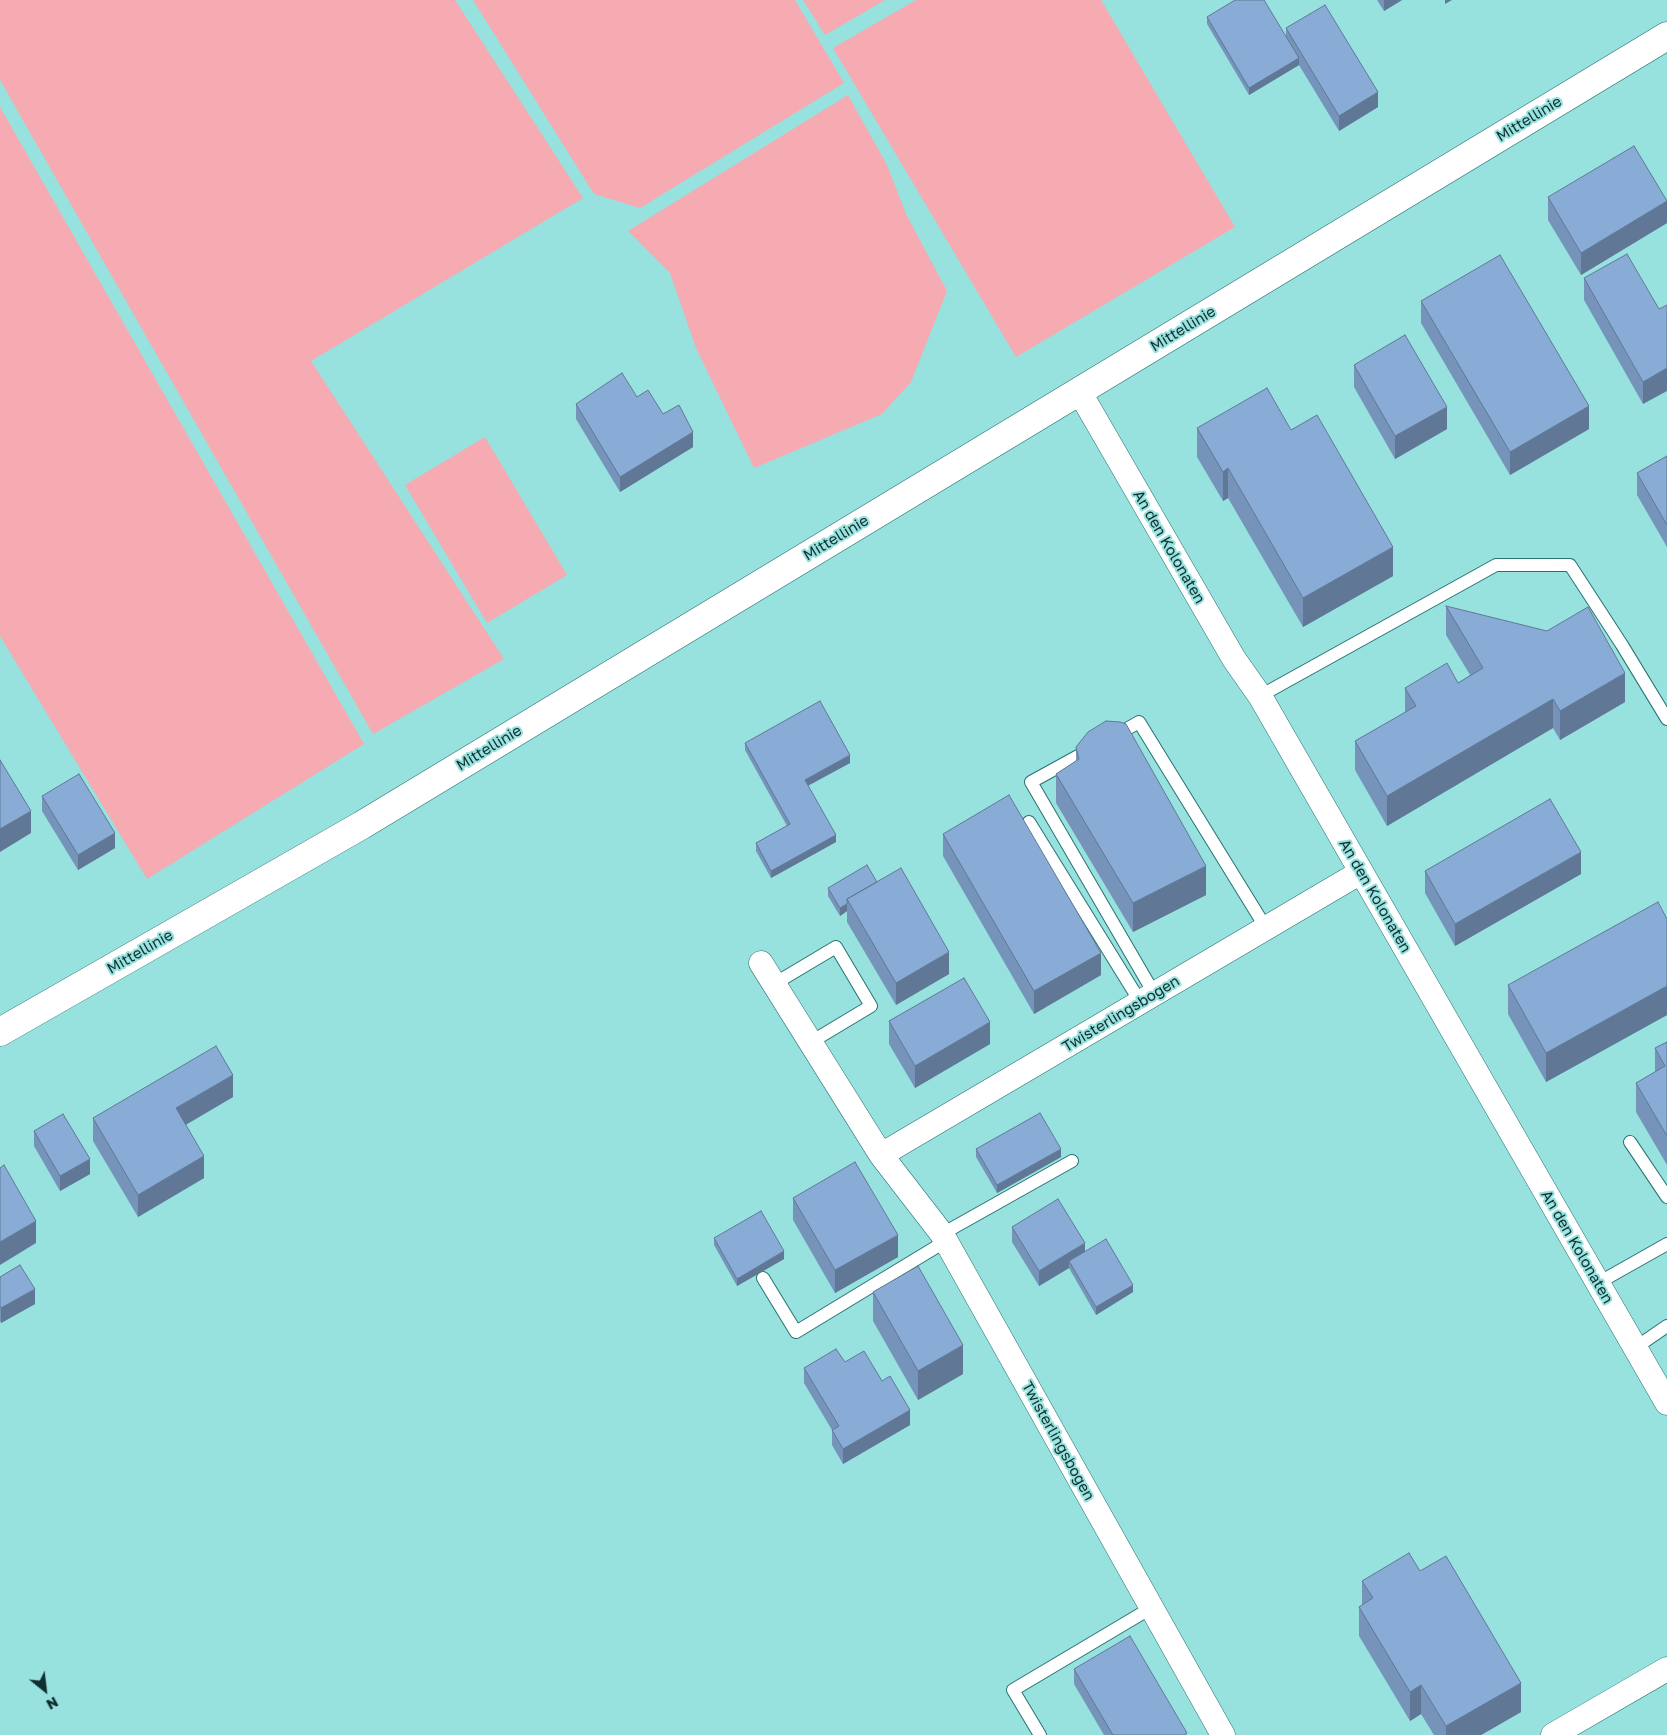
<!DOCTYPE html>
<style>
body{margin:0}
#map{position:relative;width:1667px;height:1735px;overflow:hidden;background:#97e1df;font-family:"Golos Text",sans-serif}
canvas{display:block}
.north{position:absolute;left:20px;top:1665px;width:50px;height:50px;-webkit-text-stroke:4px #97e1df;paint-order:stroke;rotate:151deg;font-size:14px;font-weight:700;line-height:20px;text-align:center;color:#10302f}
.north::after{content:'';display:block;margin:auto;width:18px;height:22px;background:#10302f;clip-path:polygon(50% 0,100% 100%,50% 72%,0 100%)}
</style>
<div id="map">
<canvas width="1667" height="1735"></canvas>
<div class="north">N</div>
</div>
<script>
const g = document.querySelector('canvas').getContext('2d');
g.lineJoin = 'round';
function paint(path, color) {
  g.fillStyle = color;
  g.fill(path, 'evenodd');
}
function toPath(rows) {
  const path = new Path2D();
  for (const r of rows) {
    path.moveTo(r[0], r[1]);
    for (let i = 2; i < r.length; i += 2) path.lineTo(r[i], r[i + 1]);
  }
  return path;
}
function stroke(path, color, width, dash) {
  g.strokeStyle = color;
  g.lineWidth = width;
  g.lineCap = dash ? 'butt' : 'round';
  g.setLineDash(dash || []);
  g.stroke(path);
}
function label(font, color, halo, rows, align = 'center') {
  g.font = font + ' "Golos Text",sans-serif';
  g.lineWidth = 4;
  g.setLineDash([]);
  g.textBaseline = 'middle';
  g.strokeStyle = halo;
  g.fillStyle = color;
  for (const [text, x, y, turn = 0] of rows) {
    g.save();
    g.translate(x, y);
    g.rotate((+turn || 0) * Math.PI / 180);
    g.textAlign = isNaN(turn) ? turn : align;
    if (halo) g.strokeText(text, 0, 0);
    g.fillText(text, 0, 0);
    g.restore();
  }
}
paint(toPath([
 [0,0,455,0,583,198,311,361,504,659,373,734,0,80],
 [473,0,795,0,844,83,640,208,594,194],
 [803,0,885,0,825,35],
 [916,0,1101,0,1235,227,1016,357,833,48],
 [848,95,887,165,906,214,947,291,911,382,882,414,754,468,696,348,670,273,628,231],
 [0,107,364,744,147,879,0,636],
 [485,437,567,575,487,623,405,485]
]), '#f5abb1');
const service = toPath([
 [1260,696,1496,565,1570,565,1622,645,1667,719],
 [1113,737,1139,722,1266,928],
 [1091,749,1031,782,1155,995],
 [1029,822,1141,1003],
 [774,984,836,947,871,1006,811,1042],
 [1630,1142,1667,1197],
 [942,1234,1072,1161],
 [763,1278,796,1332,946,1241],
 [1598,1283,1667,1244],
 [1635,1348,1667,1326],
 [1040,1735,1013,1690,1151,1608]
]);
const minor = toPath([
 [1079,391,1234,659,1260,696,1667,1403],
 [761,963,881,1155,1361,872],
 [881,1155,942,1234,1223,1735],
 [1553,1735,1667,1669]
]);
const tertiary = toPath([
 [0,1032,362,825,1667,36]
]);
stroke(service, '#267372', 14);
stroke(minor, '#267372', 25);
stroke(tertiary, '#267372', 29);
stroke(service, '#fff', 12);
stroke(minor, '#fff', 24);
stroke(tertiary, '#fff', 28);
paint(toPath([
 [1377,0,1402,0,1384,11],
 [1207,17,1286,36,1286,28,1378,107,1339,131,1299,65,1249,95,1207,24],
 [1548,197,1667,223,1581,275,1548,220],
 [1584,278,1659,309,1643,404,1584,300],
 [1421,301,1589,429,1510,475,1421,323],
 [1354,365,1447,429,1395,459,1354,387],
 [637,397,663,414,693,447,620,492,576,419,576,404],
 [1197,428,1291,430,1393,576,1303,627,1228,498,1223,501,1197,457],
 [1667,456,1667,547,1637,495,1637,473],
 [1446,606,1625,702,1560,740,1553,728,1387,826,1355,770,1355,741,1405,713,1405,688,1458,683,1470,675,1446,635],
 [745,743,850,763,808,786,836,842,771,878,756,851,756,843,787,826,745,750],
 [1076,747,1206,895,1133,932,1056,803,1056,774,1076,761],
 [42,796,115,848,78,870,42,811],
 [943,834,1101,975,1034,1014,943,856],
 [1425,871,1581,874,1455,946,1425,893],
 [877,882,949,974,896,1005,847,922,847,911,840,916,828,896,828,888],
 [1667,919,1667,1015,1546,1082,1508,1014,1508,985],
 [889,1021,990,1044,915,1088,889,1044],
 [1667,1042,1667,1165,1636,1112,1636,1083,1655,1072,1655,1048],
 [233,1097,186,1125,204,1178,138,1217,93,1141,93,1118],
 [34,1131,90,1174,60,1191,34,1146],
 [976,1149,1061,1157,997,1193,976,1157],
 [793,1198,898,1257,835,1293,793,1220],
 [1012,1227,1085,1251,1133,1292,1096,1315,1069,1268,1039,1286,1012,1242],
 [714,1238,784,1259,737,1286,714,1245],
 [0,1277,35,1304,1,1323,0,1321],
 [873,1292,963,1374,918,1400,873,1321],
 [845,1362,910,1425,843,1464,832,1445,832,1430,804,1383,804,1368],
 [1420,1571,1521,1712,1481,1735,1434,1735,1421,1714,1410,1721,1359,1636,1359,1607,1362,1605,1362,1581],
 [1074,1669,1187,1735,1104,1735,1074,1684]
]), '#7694b9');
paint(toPath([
 [1384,0,1402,0,1384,11],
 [1445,0,1452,0,1445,4],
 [1299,58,1299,65,1249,95,1249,88],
 [1378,92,1378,107,1339,131,1339,116],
 [1667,201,1667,223,1581,275,1581,253],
 [1667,368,1667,391,1643,404,1643,382],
 [1589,406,1589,429,1510,475,1510,452],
 [1447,407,1447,429,1395,459,1395,436],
 [693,432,693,447,620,492,620,477],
 [1228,468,1228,498,1223,501,1223,472],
 [1393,547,1393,576,1303,627,1303,598],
 [1625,673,1625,702,1560,740,1560,711],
 [1553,699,1553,728,1387,826,1387,796],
 [850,755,850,763,805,787,805,780],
 [31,811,31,833,0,852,0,829],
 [115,833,115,848,78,870,78,855],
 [836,835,836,842,771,878,771,871],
 [1581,852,1581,874,1455,946,1455,924],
 [1206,866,1206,895,1133,932,1133,903],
 [847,904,847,911,840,916,840,908],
 [949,952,949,974,896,1005,896,983],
 [1101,953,1101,975,1034,1014,1034,991],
 [1667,986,1667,1015,1546,1082,1546,1053],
 [990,1022,990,1044,915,1088,915,1066],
 [233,1075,233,1097,176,1130,176,1108],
 [1061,1149,1061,1157,997,1193,997,1185],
 [204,1156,204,1178,138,1217,138,1195],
 [90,1159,90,1174,60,1191,60,1176],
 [36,1221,36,1243,0,1265,0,1242],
 [898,1235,898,1257,835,1293,835,1270],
 [1085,1243,1085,1258,1069,1261,1069,1268,1039,1286,1039,1271],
 [784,1251,784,1259,737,1286,737,1279],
 [1133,1285,1133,1292,1096,1315,1096,1307],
 [35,1289,35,1304,1,1323,1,1308],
 [963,1345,963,1374,918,1400,918,1371],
 [910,1410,910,1425,843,1464,843,1449],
 [1521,1683,1521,1712,1481,1735,1446,1735,1446,1726],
 [1421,1685,1421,1714,1410,1721,1410,1692]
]), '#607896');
const building = toPath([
 [1235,0,1264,0,1299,58,1249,88,1207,17,1235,0],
 [1325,5,1378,92,1339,116,1286,28,1325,5],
 [1634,146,1667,201,1581,253,1548,197,1634,146],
 [1627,254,1659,309,1667,305,1667,368,1643,382,1584,278,1627,254],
 [1500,255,1589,406,1510,452,1421,301,1500,255],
 [1405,335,1447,407,1395,436,1354,365,1405,335],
 [622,373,637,397,648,390,663,414,679,405,693,432,620,477,576,404,622,373],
 [1267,388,1291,430,1317,415,1393,547,1303,598,1228,468,1223,472,1197,428,1267,388],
 [1667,456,1667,525,1637,473,1667,456],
 [1446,606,1547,631,1588,607,1625,673,1560,711,1553,699,1387,796,1355,741,1416,706,1405,688,1447,663,1458,683,1483,668,1446,606],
 [820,701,850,755,805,780,836,835,771,871,756,843,790,824,745,743,820,701],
 [1106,721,1120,722,1126,724,1206,866,1133,903,1056,774,1079,759,1076,747,1088,732,1106,721],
 [0,760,31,811,0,829,0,760],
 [79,774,115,833,78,855,42,796,79,774],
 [1009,795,1101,953,1034,991,943,834,1009,795],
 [1550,799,1581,852,1455,924,1425,871,1550,799],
 [867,865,877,882,847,899,847,904,840,908,828,888,867,865],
 [901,868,949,952,896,983,847,899,901,868],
 [1658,902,1667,919,1667,986,1546,1053,1508,985,1658,902],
 [964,978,990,1022,915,1066,889,1021,964,978],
 [1667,1042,1667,1136,1636,1083,1665,1066,1655,1048,1667,1042],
 [216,1046,233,1075,176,1108,204,1156,138,1195,93,1118,216,1046],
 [1040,1113,1061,1149,997,1185,976,1149,1040,1113],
 [63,1114,90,1159,60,1176,34,1131,63,1114],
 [855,1162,898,1235,835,1270,793,1198,855,1162],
 [4,1165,36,1221,0,1242,0,1168,4,1165],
 [1058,1199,1085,1243,1039,1271,1012,1227,1058,1199],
 [761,1211,784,1251,737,1279,714,1238,761,1211],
 [1106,1239,1133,1285,1096,1307,1069,1261,1106,1239],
 [20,1265,35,1289,1,1308,0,1306,0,1277,20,1265],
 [918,1266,963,1345,918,1371,873,1292,918,1266],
 [836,1349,845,1362,864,1351,882,1381,890,1376,910,1410,843,1449,832,1430,839,1426,804,1368,836,1349],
 [1409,1553,1420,1571,1446,1556,1521,1683,1446,1726,1421,1685,1410,1692,1359,1607,1373,1598,1362,1581,1409,1553],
 [1130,1636,1187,1733,1184,1735,1113,1735,1074,1669,1130,1636]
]);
paint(building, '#89acd7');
stroke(building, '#607896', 1);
label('15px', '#10302f', '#97e1df', [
 ["Mittellinie",1529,119,-31],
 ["Mittellinie",1183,329,-31],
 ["Mittellinie",836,538,-31],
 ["An den Kolonaten",1169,547,60],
 ["Mittellinie",489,748,-31],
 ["An den Kolonaten",1375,896,60],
 ["Mittellinie",140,952,-30],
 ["Twisterlingsbogen",1121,1014,-31],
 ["An den Kolonaten",1577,1247,60],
 ["Twisterlingsbogen",1058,1441,61]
]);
</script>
